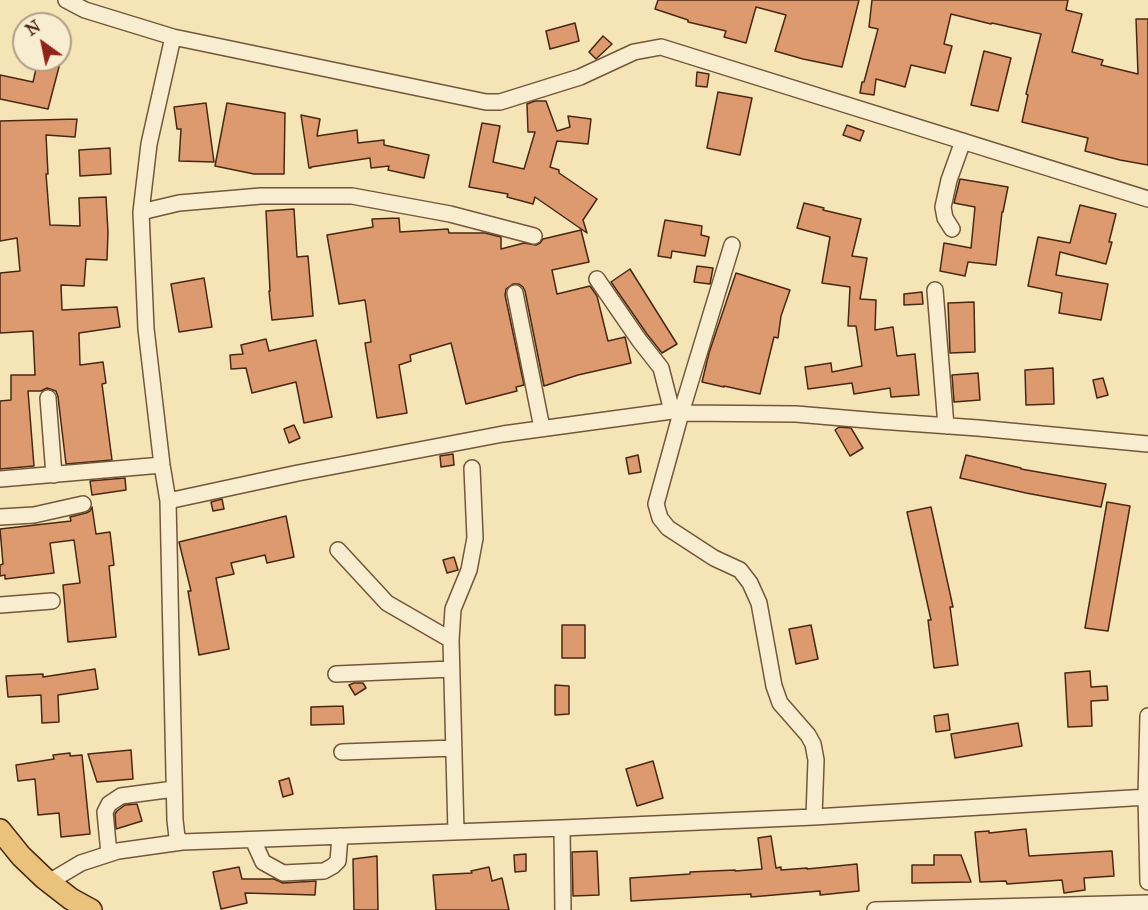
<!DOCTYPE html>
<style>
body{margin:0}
#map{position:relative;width:1148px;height:910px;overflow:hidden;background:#f5e4b6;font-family:"IM FELL Great Primer",serif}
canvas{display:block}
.north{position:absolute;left:12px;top:12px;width:60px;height:60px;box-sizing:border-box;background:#f8edd0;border:2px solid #b29e85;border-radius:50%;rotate:327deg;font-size:16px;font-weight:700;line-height:24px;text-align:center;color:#482814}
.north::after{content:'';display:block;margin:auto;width:21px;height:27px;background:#8f2418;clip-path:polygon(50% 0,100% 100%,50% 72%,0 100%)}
</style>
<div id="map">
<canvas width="1148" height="910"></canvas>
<div class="north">N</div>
</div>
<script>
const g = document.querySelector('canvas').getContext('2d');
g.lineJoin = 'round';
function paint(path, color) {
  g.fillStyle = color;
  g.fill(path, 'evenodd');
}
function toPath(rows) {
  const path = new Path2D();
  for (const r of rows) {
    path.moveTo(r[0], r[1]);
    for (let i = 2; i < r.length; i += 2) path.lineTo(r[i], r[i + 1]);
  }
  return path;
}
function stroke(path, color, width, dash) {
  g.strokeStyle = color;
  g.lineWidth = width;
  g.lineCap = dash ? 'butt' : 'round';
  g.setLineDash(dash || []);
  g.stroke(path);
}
const building = toPath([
 [658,0,859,0,842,67,803,59,775,51,786,15,756,7,746,43,724,37,726,31,688,22,688,20,655,9,658,0],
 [872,0,1068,0,1066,10,1082,14,1072,52,1103,60,1101,65,1138,74,1136,19,1148,19,1148,165,1120,160,1085,151,1088,138,1022,122,1028,95,1026,94,1041,34,992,23,991,24,951,14,944,44,952,46,945,73,911,65,905,87,876,79,874,95,860,93,862,82,864,82,878,29,869,27,872,0],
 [575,23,579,41,550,49,546,31,575,23],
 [603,36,612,44,596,59,589,52,603,36],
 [984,51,1011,58,998,111,971,105,984,51],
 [38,60,49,60,60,63,48,109,0,99,0,75,33,82,38,60],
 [697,72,709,74,707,87,696,86,697,72],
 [718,92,752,98,740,155,707,148,718,92],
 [535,101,546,101,557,131,570,127,568,116,591,119,588,144,557,141,550,167,559,170,559,173,597,199,583,220,587,233,535,197,533,204,507,197,508,194,469,187,482,123,500,126,493,162,524,169,535,132,528,132,527,104,535,101],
 [206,103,214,162,179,161,181,129,177,129,174,107,206,103],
 [227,103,285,113,284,174,254,174,215,166,227,103],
 [301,115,320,119,317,136,357,130,358,143,384,140,384,145,429,155,424,178,388,170,389,166,371,168,370,158,311,167,311,168,309,168,301,115],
 [77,119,75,137,46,135,48,174,46,174,50,225,80,226,79,198,106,197,108,232,107,260,86,259,84,286,61,285,62,310,117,307,120,327,79,333,80,365,103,362,106,383,102,384,112,460,66,464,58,397,56,391,47,388,41,391,28,391,34,466,0,469,0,401,11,400,11,375,35,375,33,331,0,333,0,273,20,271,17,238,0,241,0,121,77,119],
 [847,125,864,131,860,141,843,135,847,125],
 [110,148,111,174,80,176,79,150,110,148],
 [960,179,1008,187,1003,212,1002,212,996,265,968,262,965,276,940,271,944,243,971,248,975,207,954,203,960,179],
 [804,203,824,208,823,210,861,219,852,256,867,258,860,299,876,300,875,330,893,327,897,356,915,354,919,395,891,397,890,388,854,394,852,383,808,389,805,367,831,363,832,372,862,366,856,326,848,326,850,287,822,283,830,237,797,228,804,203],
 [1080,205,1116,214,1109,242,1112,242,1106,264,1060,252,1056,275,1108,284,1101,320,1059,313,1062,293,1028,286,1038,237,1070,243,1080,205],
 [294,209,297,257,308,256,313,316,272,320,269,291,270,291,266,211,294,209],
 [399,218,400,232,448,229,449,233,485,233,501,237,501,249,524,243,536,245,540,243,543,239,581,230,589,262,552,270,557,294,590,286,597,296,608,341,625,337,631,363,578,375,544,386,525,291,523,287,519,284,513,284,506,289,505,295,524,385,516,387,517,391,466,404,451,343,410,355,411,361,399,365,407,413,377,418,365,343,371,342,365,300,339,304,327,235,373,227,372,219,399,218],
 [665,220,702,226,701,235,709,237,705,256,672,251,671,258,658,256,665,220],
 [697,266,713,268,710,284,694,282,697,266],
 [630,269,677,344,662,353,647,334,611,282,630,269],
 [736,273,790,290,781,316,778,338,774,337,760,394,724,386,724,387,702,382,709,353,736,273],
 [204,278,212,327,179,332,171,284,204,278],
 [922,292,923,304,904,305,904,294,922,292],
 [974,302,975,352,950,353,948,303,974,302],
 [266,339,269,351,316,340,332,417,304,423,296,382,252,393,246,368,231,369,230,355,243,354,241,345,266,339],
 [1053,368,1054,404,1026,405,1025,370,1053,368],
 [978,373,980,400,954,402,952,375,978,373],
 [1103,378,1108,395,1097,398,1093,380,1103,378],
 [294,425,300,438,289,443,284,429,294,425],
 [839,427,851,428,863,448,850,456,835,430,839,427],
 [453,454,454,465,441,467,440,456,453,454],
 [638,455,641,472,629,474,626,458,638,455],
 [966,455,1021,468,1021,469,1106,484,1101,507,1026,493,960,478,966,455],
 [125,478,126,490,92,495,90,481,125,478],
 [222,499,224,509,213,511,211,502,222,499],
 [1107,502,1130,506,1108,631,1085,628,1107,502],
 [92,507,96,534,110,532,114,565,109,566,116,637,68,642,63,585,80,583,74,540,50,543,54,573,5,579,5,575,0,576,0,565,3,564,0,529,71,521,70,517,86,513,90,511,92,507],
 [931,507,953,607,950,607,958,665,934,668,928,620,931,620,907,512,931,507],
 [286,516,294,557,267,563,265,555,231,563,234,574,216,578,229,649,199,655,188,591,191,591,179,542,286,516],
 [454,557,458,570,447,573,443,560,454,557],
 [562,625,585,625,585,658,562,658,562,625],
 [811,625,818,659,796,664,789,629,811,625],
 [95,669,98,689,58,695,59,722,42,723,41,695,8,697,6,676,43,674,43,677,95,669],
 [1090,671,1091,687,1107,686,1108,700,1091,701,1092,726,1068,727,1065,673,1090,671],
 [354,683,363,683,366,688,355,695,349,685,354,683],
 [555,685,569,686,569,714,555,715,555,685],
 [343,706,344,724,311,725,311,707,343,706],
 [948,714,950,730,936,732,934,716,948,714],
 [1018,723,1022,746,955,758,951,734,1018,723],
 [131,750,133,779,97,782,88,754,131,750],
 [70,753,70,756,82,755,90,834,61,837,59,813,38,815,35,779,18,781,16,765,54,759,53,755,70,753],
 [653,761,663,798,637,806,626,769,653,761],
 [289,778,293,794,283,797,279,781,289,778],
 [137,804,142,821,116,829,115,814,117,811,125,805,137,804],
 [1026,829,1029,856,1112,851,1114,876,1084,878,1085,890,1064,893,1062,880,1007,884,1006,881,980,882,975,832,989,831,989,833,1026,829],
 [771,836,776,868,781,867,781,870,807,868,807,869,857,864,859,891,820,895,820,891,751,897,751,894,631,901,630,878,690,874,690,872,735,870,735,871,762,869,758,838,771,836],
 [597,851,599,895,573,896,572,852,597,851],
 [526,854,526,871,515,872,514,855,526,854],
 [934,855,961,855,971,882,912,883,912,865,934,865,934,855],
 [377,856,378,910,354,910,353,859,377,856],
 [239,867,242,879,274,879,283,883,316,881,315,895,245,893,247,903,221,909,213,872,239,867],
 [489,867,492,881,502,878,509,910,436,910,433,875,472,873,471,871,489,867]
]);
paint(building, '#de9a6f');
stroke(building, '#482814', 1.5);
const minor = toPath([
 [66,0,85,10,173,37,486,102,500,102,580,77,634,52,661,47,1148,199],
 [141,212,149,144,173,37],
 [952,229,945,218,943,207,949,180,963,141],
 [732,245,681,413,656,504,660,518,668,528,714,558,740,570,750,583,759,603,774,686,780,703,808,735,813,744,816,760,814,817],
 [597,279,639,340,661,368,672,411],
 [935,290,946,426],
 [515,293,542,428],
 [48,398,54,475],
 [0,479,162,465],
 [168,501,298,473,503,434,672,411,681,413,796,414,879,421,978,428,1148,444],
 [0,517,34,515,83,504],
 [338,550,387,603,451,640],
 [0,605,52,601],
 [336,674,451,669],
 [1148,716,1146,797,1148,882],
 [342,752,454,748],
 [562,828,563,910],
 [456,832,451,640,453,609,469,570,475,538,472,468],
 [253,840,263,862,283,873,324,871,333,866,338,861,340,836],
 [182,842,177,837,175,820,168,501,162,465,146,329,141,212,179,203,261,196,352,196,450,214,534,236],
 [109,854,105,812,109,804,121,796,174,789],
 [49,882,81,863,118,851,182,842,562,828,814,817,1148,797],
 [875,910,1148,903]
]);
const highway = toPath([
 [0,830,21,856,44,878,71,899,91,910]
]);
stroke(minor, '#73573c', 18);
stroke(highway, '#482814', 24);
stroke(minor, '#f8edd0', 15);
stroke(highway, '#eac27b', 21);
</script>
